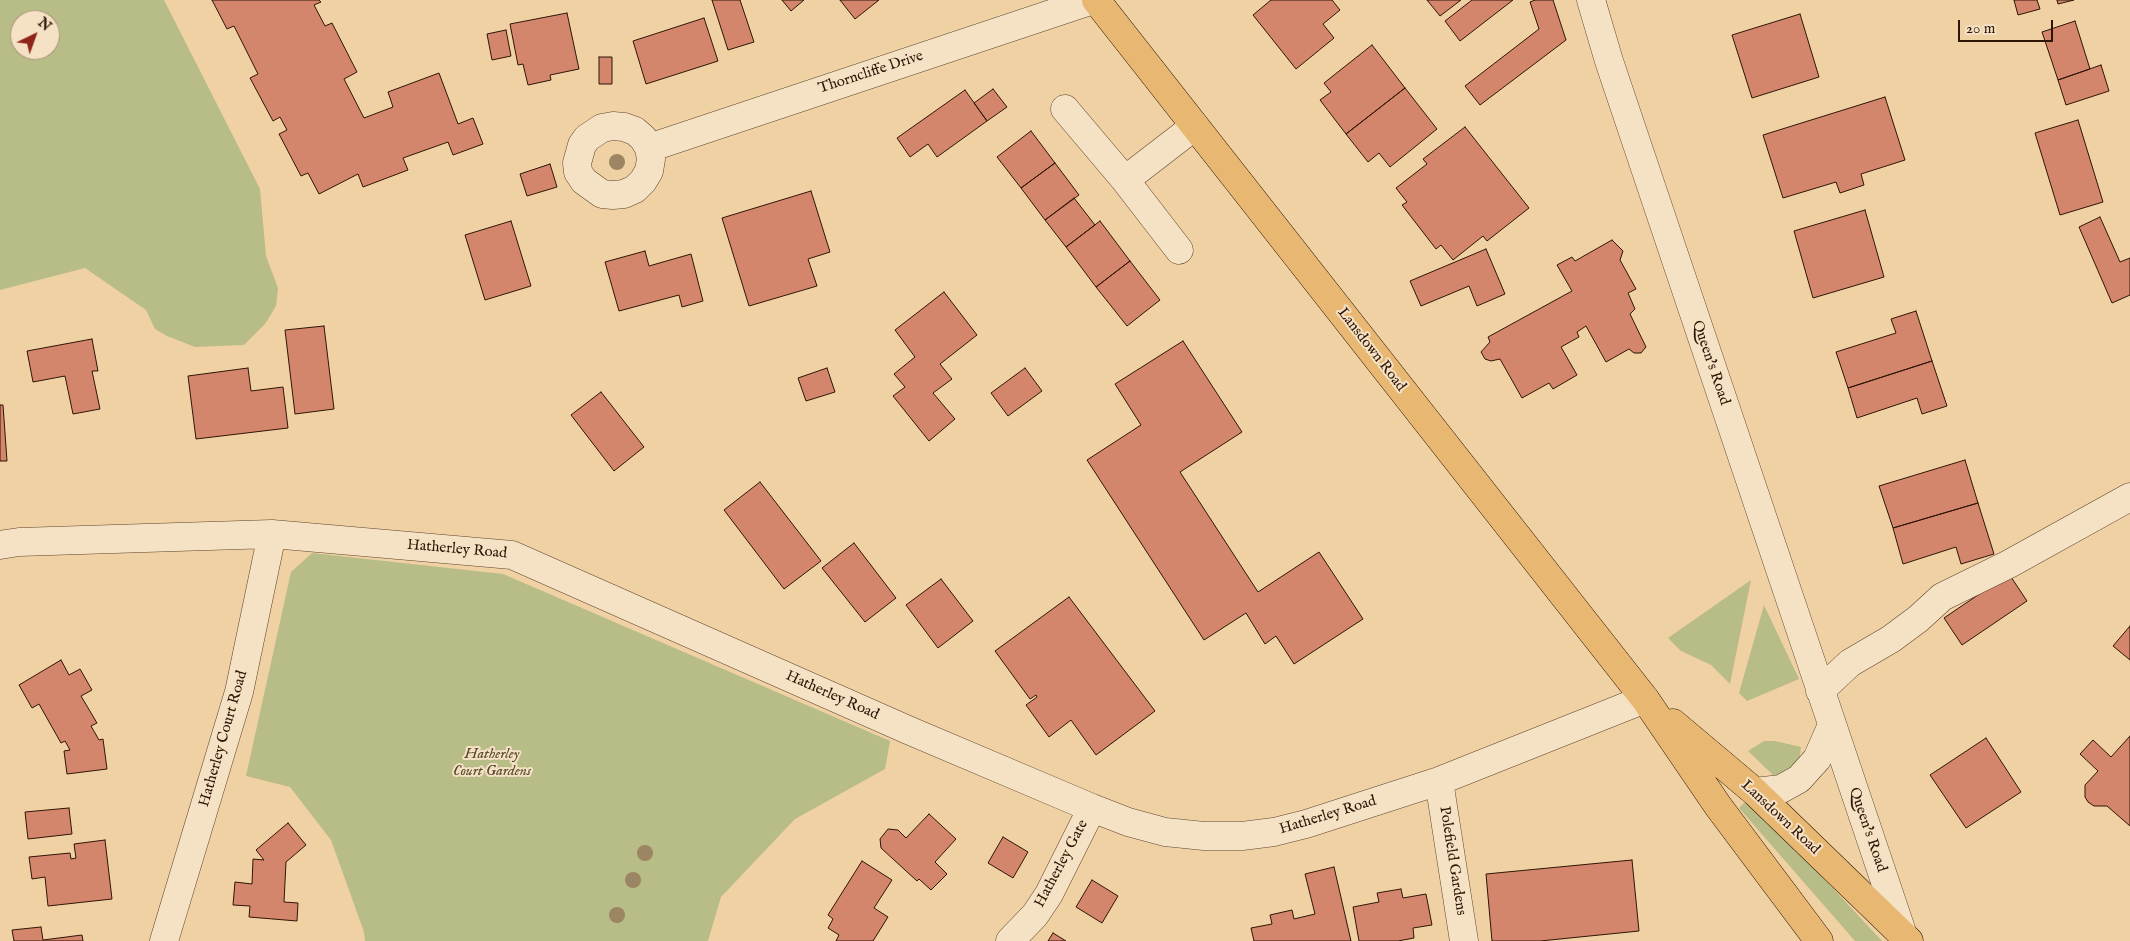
<!DOCTYPE html>
<style>
body{margin:0}
#map{position:relative;width:2130px;height:941px;overflow:hidden;background:#f0d1a4;font-family:"IM FELL English",serif}
canvas{display:block}
.north{position:absolute;left:10px;top:10px;width:50px;height:50px;box-sizing:border-box;background:#f5e1c4;border:1px solid #a58f78;border-radius:50%;rotate:42deg;font-size:14px;font-weight:700;line-height:20px;text-align:center;color:#2e1505}
.north::after{content:'';display:block;margin:auto;width:18px;height:22px;background:#8f2418;clip-path:polygon(50% 0,100% 100%,50% 72%,0 100%)}
.scale{position:absolute;left:1958px;top:20px;width:95px;height:22px;box-sizing:border-box;border:2px solid #2e1505;border-top:0;padding-left:6px;font-size:15px;line-height:18px;white-space:nowrap;color:#2e1505;-webkit-text-stroke:4px #f5e1c4;paint-order:stroke}
</style>
<div id="map">
<canvas width="2130" height="941"></canvas>
<div class="north">N</div>
<div class="scale">20 m</div>
</div>
<script>
const g = document.querySelector('canvas').getContext('2d');
g.lineJoin = 'round';
function paint(path, color) {
  g.fillStyle = color;
  g.fill(path, 'evenodd');
}
function toPath(rows) {
  const path = new Path2D();
  for (const r of rows) {
    path.moveTo(r[0], r[1]);
    for (let i = 2; i < r.length; i += 2) path.lineTo(r[i], r[i + 1]);
  }
  return path;
}
function stroke(path, color, width, dash) {
  g.strokeStyle = color;
  g.lineWidth = width;
  g.lineCap = dash ? 'butt' : 'round';
  g.setLineDash(dash || []);
  g.stroke(path);
}
function label(font, color, halo, rows, align = 'center') {
  g.font = font + ' "IM FELL English",serif';
  g.lineWidth = 4;
  g.setLineDash([]);
  g.textBaseline = 'middle';
  g.strokeStyle = halo;
  g.fillStyle = color;
  for (const [text, x, y, turn = 0] of rows) {
    g.save();
    g.translate(x, y);
    g.rotate((+turn || 0) * Math.PI / 180);
    g.textAlign = isNaN(turn) ? turn : align;
    if (halo) g.strokeText(text, 0, 0);
    g.fillText(text, 0, 0);
    g.restore();
  }
}
paint(toPath([
 [0,0,164,0,260,189,266,256,278,288,276,306,265,324,244,345,195,347,167,336,155,329,146,310,85,268,0,290],
 [20,20,50,20,50,50,20,50],
 [312,553,503,574,890,741,885,769,795,819,721,897,708,941,365,941,364,932,331,840,290,787,246,776,291,572],
 [1751,580,1730,684,1711,665,1681,651,1668,638],
 [1764,605,1799,679,1747,701,1739,693],
 [1764,741,1775,741,1801,747,1799,763,1791,772,1774,776,1748,751],
 [1749,798,1882,941,1855,941,1739,808]
]), '#b8bc87');
const building = toPath([
 [212,0,319,0,321,2,314,5,325,26,332,23,357,72,344,79,364,118,393,107,388,92,439,73,458,124,473,118,483,144,453,155,448,142,403,158,408,170,363,187,358,174,319,194,308,173,301,176,279,134,287,130,280,117,273,121,250,78,258,74,234,26,227,29,212,0],
 [712,0,740,0,754,42,728,50,712,0],
 [782,0,804,0,791,11,782,0],
 [840,0,879,0,855,19,840,0],
 [1271,0,1332,0,1340,10,1323,24,1334,38,1296,69,1253,15,1271,0],
 [1427,0,1461,0,1440,16,1427,0],
 [1472,0,1513,0,1460,41,1445,21,1472,0],
 [1535,0,1553,0,1566,40,1480,105,1465,86,1539,29,1530,2,1535,0],
 [2014,0,2037,0,2040,9,2018,15,2014,0],
 [2057,0,2074,0,2058,4,2057,0],
 [567,13,579,69,550,75,551,80,528,85,523,64,518,65,510,24,567,13],
 [1800,14,1819,77,1752,98,1732,35,1800,14],
 [704,18,718,61,646,84,633,41,704,18],
 [2075,21,2090,69,2058,80,2042,32,2075,21],
 [506,30,511,56,492,60,487,34,506,30],
 [1372,45,1405,88,1346,134,1320,100,1331,92,1324,83,1372,45],
 [599,57,612,57,612,84,599,84,599,57],
 [2101,65,2109,91,2066,105,2058,80,2101,65],
 [1405,88,1437,129,1390,167,1379,153,1368,162,1346,134,1405,88],
 [993,89,1007,107,987,121,974,103,993,89],
 [965,90,987,121,937,157,928,144,910,157,897,138,965,90],
 [1885,97,1905,160,1861,174,1864,185,1840,193,1836,182,1783,198,1763,135,1885,97],
 [2078,120,2103,202,2060,215,2035,133,2078,120],
 [1465,127,1529,208,1487,241,1483,236,1453,260,1441,245,1436,249,1402,205,1407,202,1396,188,1427,164,1423,159,1465,127],
 [1031,131,1055,163,1021,188,997,157,1031,131],
 [1055,163,1079,195,1045,220,1021,188,1055,163],
 [550,164,557,187,527,196,520,174,550,164],
 [811,191,830,252,808,259,817,286,749,306,722,218,811,191],
 [1074,198,1095,225,1066,247,1045,220,1074,198],
 [1865,210,1884,277,1813,298,1794,231,1865,210],
 [2100,217,2120,262,2130,258,2130,295,2112,303,2079,227,2100,217],
 [511,221,531,286,485,300,465,235,511,221],
 [1100,221,1130,261,1096,287,1066,247,1100,221],
 [1612,240,1623,251,1620,260,1636,289,1628,293,1635,309,1630,314,1646,347,1641,353,1634,353,1629,349,1606,362,1586,326,1577,332,1579,337,1561,347,1577,375,1553,389,1549,383,1522,398,1500,359,1491,361,1485,359,1481,352,1490,342,1488,337,1572,291,1557,265,1572,257,1575,261,1612,240],
 [1486,249,1505,294,1477,306,1469,286,1421,306,1410,281,1486,249],
 [645,251,649,266,691,254,703,301,682,307,679,295,619,311,605,262,645,251],
 [1130,261,1160,300,1127,326,1096,287,1130,261],
 [944,292,977,335,940,364,952,379,933,393,955,419,929,441,893,396,905,387,894,374,915,357,895,330,944,292],
 [1916,311,1932,361,1848,388,1836,352,1896,333,1891,319,1916,311],
 [324,326,334,409,295,414,285,330,324,326],
 [92,339,98,371,92,371,100,409,73,414,65,376,33,382,27,351,92,339],
 [1183,341,1242,432,1180,472,1258,592,1319,552,1363,619,1294,664,1276,636,1265,644,1246,613,1204,640,1087,460,1141,425,1115,384,1183,341],
 [1932,361,1947,406,1922,414,1917,398,1857,418,1848,388,1932,361],
 [248,368,251,391,283,387,288,428,196,439,188,376,248,368],
 [827,368,835,392,806,401,798,378,827,368],
 [1025,368,1042,391,1008,416,991,393,1025,368],
 [601,392,644,447,614,471,571,415,601,392],
 [0,405,3,405,7,461,0,461,0,405],
 [1965,460,1978,503,1893,528,1879,486,1965,460],
 [760,482,821,561,784,589,724,510,760,482],
 [1978,503,1994,554,1961,564,1956,547,1903,564,1893,528,1978,503],
 [854,543,896,598,865,622,822,568,854,543],
 [2009,574,2027,601,1962,645,1944,618,2009,574],
 [941,579,973,621,938,648,906,605,941,579],
 [1069,597,1155,711,1096,755,1071,720,1049,737,1026,705,1037,697,1036,695,1030,699,995,651,1069,597],
 [2130,626,2130,660,2113,646,2130,626],
 [61,660,69,675,80,669,92,690,81,696,97,723,91,726,99,740,103,739,107,769,67,774,64,751,70,750,65,741,61,743,39,704,32,708,19,685,61,660],
 [2130,736,2130,826,2107,806,2094,806,2088,802,2085,797,2085,785,2098,771,2080,754,2093,740,2111,757,2130,736],
 [1986,738,2021,792,1966,828,1930,775,1986,738],
 [69,808,72,834,28,839,25,812,69,808],
 [929,814,956,839,935,862,947,874,931,890,919,879,917,881,881,848,880,839,888,829,898,830,906,838,929,814],
 [288,823,306,845,286,862,284,902,298,903,297,921,249,917,250,906,233,905,235,882,252,884,253,859,264,860,256,850,288,823],
 [1003,837,1028,852,1013,878,988,863,1003,837],
 [105,840,112,899,48,906,45,877,32,879,29,857,70,853,71,859,76,858,74,844,105,840],
 [1632,860,1639,931,1540,941,1492,941,1486,874,1632,860],
 [862,861,892,880,874,908,888,917,873,941,836,941,839,935,828,928,833,919,828,915,862,861],
 [1334,867,1351,941,1254,941,1251,928,1272,924,1270,915,1292,910,1294,919,1315,914,1305,874,1334,867],
 [1092,880,1118,896,1102,923,1076,907,1092,880],
 [1401,889,1403,898,1426,894,1432,925,1413,928,1414,938,1398,941,1359,941,1353,907,1379,902,1377,893,1401,889],
 [41,927,43,940,82,935,83,941,14,941,12,930,41,927],
 [1053,933,1066,941,1048,941,1053,933]
]);
paint(building, '#d4866c');
stroke(building, '#2e1505', 1);
const minor = toPath([
 [1591,0,1609,61,1903,935],
 [1065,109,1125,180,1179,250],
 [613,126,624,127,635,131,643,138,649,148,651,159,649,171,643,181,635,189,624,194,613,195,602,194,584,181,578,172,577,163,582,145,587,138,602,128,613,126],
 [649,148,1093,0],
 [1125,180,1195,126],
 [0,545,19,542,272,534,512,555,908,730,1092,808,1128,822,1165,832,1204,836,1242,836,1274,832,1306,824,1439,781,1645,699],
 [1820,691,1850,663,1891,639,1918,619,1942,597,2009,564,2130,497],
 [1439,781,1464,941],
 [1755,792,1781,789,1799,779,1817,759,1832,725],
 [164,941,239,692,272,534],
 [1010,941,1035,915,1049,894,1092,808]
]);
const highway = toPath([
 [1096,0,1645,699,1718,806,1819,941],
 [1673,723,1755,792,1909,941]
]);
stroke(minor, '#5e442d', 29);
stroke(highway, '#2e1505', 29);
stroke(minor, '#f5e1c4', 28);
stroke(highway, '#e8b872', 28);
g.fillStyle = '#9c8562';
for (const [x, y] of [
 [617,162],
 [645,853],
 [633,880],
 [617,915]
]) {
  g.beginPath();
  g.arc(x, y, 8, 0, 2 * Math.PI);
  g.fill();
}
label('15px', '#2e1505', '#f5e1c4', [
 ["Thorncliffe Drive",871,73,-18],
 ["Lansdown Road",1371,350,52],
 ["Queen's Road",1710,363,71],
 ["Hatherley Road",457,550,5],
 ["Hatherley Road",832,696,24],
 ["Hatherley Court Road",224,739,-74],
 ["Hatherley Road",1328,816,-17],
 ["Lansdown Road",1780,818,43],
 ["Queen's Road",1867,830,71],
 ["Polefield Gardens",1452,861,81],
 ["Hatherley Gate",1062,864,-62]
]);
label('italic 15px', '#57472c', '#f5e1c4', [
 ["Hatherley",492,755],
 ["Court Gardens",492,772]
]);
</script>
